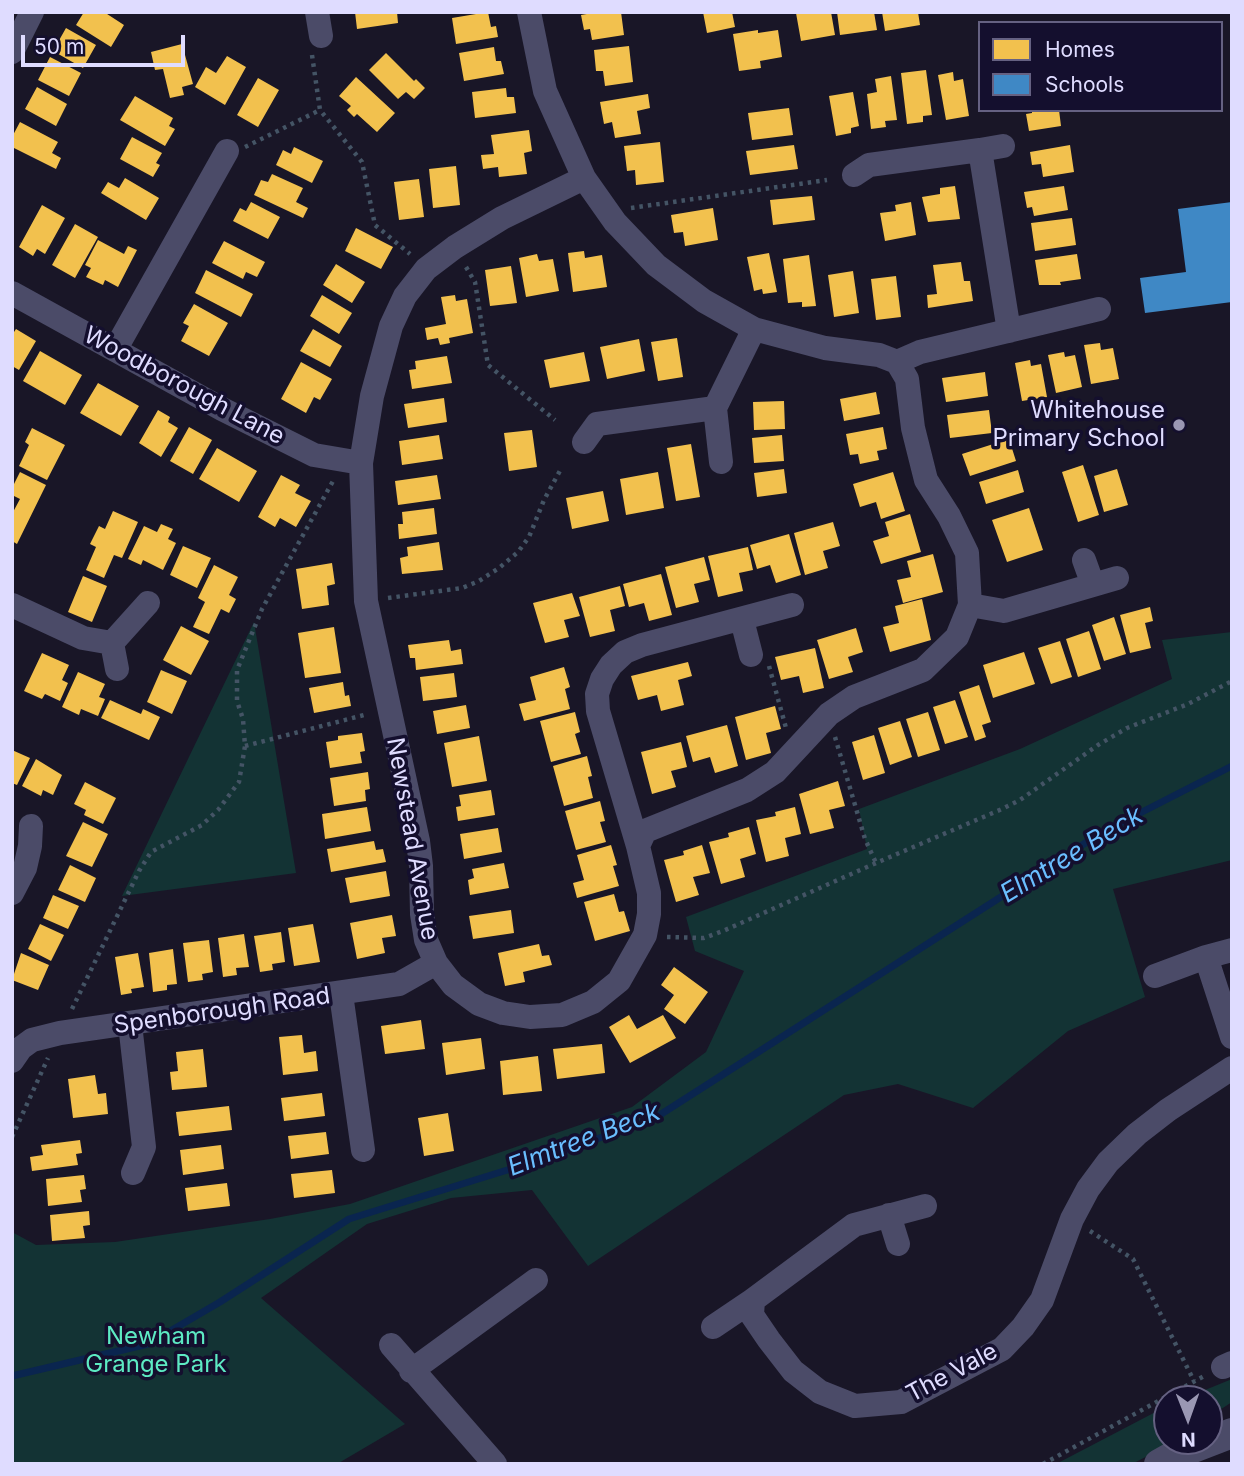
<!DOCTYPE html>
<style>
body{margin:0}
#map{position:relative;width:1244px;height:1476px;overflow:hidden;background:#191627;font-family:Inter,sans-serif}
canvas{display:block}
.frame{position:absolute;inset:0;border:14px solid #dfdcff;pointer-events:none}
.legend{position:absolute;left:978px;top:21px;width:245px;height:91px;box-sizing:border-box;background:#140f2e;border:2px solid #656182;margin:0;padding:9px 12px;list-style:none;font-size:21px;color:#dfdcff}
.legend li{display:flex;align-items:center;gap:14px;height:35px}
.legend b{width:35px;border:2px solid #656182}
.north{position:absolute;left:1153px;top:1385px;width:70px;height:70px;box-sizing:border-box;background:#140f2e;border:2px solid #656182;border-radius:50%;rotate:179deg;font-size:19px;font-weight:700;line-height:28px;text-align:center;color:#dfdcff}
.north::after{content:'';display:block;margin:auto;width:24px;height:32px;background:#9a97b3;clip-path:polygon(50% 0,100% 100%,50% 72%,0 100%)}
.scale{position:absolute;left:21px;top:35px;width:164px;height:32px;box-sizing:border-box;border:4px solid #dfdcff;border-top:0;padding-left:9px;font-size:21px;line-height:24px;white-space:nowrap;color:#dfdcff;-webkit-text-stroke:5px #140f2e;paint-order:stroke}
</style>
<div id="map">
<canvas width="1244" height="1476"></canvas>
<div class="frame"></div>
<ul class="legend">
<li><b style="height:19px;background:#f2c14e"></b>Homes</li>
<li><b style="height:19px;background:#3f88c5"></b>Schools</li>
</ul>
<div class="north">N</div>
<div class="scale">50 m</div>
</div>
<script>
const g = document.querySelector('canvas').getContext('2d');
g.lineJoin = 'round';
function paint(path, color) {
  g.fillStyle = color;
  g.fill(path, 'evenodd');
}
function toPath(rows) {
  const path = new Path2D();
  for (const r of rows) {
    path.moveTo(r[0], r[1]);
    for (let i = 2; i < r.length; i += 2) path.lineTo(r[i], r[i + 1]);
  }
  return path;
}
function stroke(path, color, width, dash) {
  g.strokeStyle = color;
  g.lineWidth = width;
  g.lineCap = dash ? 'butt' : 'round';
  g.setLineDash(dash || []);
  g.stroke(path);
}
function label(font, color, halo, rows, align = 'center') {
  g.font = font + ' Inter,sans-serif';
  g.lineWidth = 7;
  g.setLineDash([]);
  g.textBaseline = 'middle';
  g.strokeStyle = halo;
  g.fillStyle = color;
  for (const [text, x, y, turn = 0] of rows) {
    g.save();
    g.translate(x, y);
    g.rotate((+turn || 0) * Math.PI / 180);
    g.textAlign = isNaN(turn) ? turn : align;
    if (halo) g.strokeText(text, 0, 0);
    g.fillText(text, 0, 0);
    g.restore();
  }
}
paint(toPath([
 [254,622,296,873,122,896],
 [1232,632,1232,860,1113,889,1145,997,1068,1031,973,1108,898,1084,844,1095,588,1266,532,1190,451,1198,367,1224,261,1298,405,1424,337,1464,12,1464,12,1232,36,1245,115,1242,270,1219,350,1204,632,1107,706,1052,744,971,695,951,686,917,867,849,859,809,1020,749,1172,679,1162,640],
 [1232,1379,1232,1402,1209,1417,1209,1399,1183,1399],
 [1167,1406,1167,1441,1172,1441,1157,1451,1132,1464,1056,1464]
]), '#133334');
paint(toPath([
 [84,12,104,12,124,25,111,47,76,25],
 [355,12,397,12,398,23,357,29],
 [488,12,491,27,496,26,498,37,456,44,452,18],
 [598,12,621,12,624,35,592,40,590,29,584,30,581,15],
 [703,12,732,12,735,27,707,33],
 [831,12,835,35,801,41,796,13],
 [837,12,874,12,877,30,840,35],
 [882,12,918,12,920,25,885,31],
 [66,28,96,45,83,68,53,51],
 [758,30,758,33,778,30,782,57,760,61,761,68,739,71,733,34],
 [182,44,193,84,182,87,184,95,170,98,163,69,155,70,151,52],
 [629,46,633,82,605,86,603,71,596,71,594,50],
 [494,47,496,61,501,61,504,74,464,81,459,53],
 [386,53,414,81,416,79,425,88,414,99,406,92,398,99,369,70],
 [227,56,246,67,225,105,195,87,206,67,216,73],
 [50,57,81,73,69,96,38,80],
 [926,70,932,115,923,116,923,122,907,124,901,73],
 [953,72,954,81,963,79,969,116,946,120,938,75],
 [891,76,897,120,885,121,886,127,871,129,867,94,877,92,875,79],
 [356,77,395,113,377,132,357,114,354,117,347,110,351,106,339,96],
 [258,78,279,90,258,127,237,115],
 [37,87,67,104,56,126,25,109],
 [506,88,507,97,514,97,516,113,475,118,472,92],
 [853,92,859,126,851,128,851,133,836,136,829,96],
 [648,94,650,108,637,111,641,134,615,138,612,122,604,124,600,102],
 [135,96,173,118,169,126,175,129,165,146,120,120],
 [789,108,793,135,752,140,748,113],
 [1032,110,1059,110,1061,126,1029,131,1026,114,1032,113],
 [20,122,58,142,52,153,61,158,56,169,12,147,12,137],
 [529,130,532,151,524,153,527,174,499,177,498,167,483,169,481,155,494,154,491,135],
 [132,137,162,153,156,163,160,165,153,177,120,159],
 [660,142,664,182,636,185,635,170,627,171,624,146],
 [794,145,798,169,750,175,746,151],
 [1070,145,1074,172,1043,177,1041,164,1032,165,1030,152],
 [294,147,323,161,312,183,276,165,283,150,291,154],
 [456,166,460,205,433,208,429,169],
 [272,174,303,188,296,202,308,208,303,218,254,195,261,180,268,182],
 [125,178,159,198,146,220,101,193,108,182,119,188],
 [419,179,424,217,399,220,394,182],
 [955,186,960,219,928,222,922,197,940,194,940,188],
 [1064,186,1068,210,1034,216,1032,207,1027,208,1024,192],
 [812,196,815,220,773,225,770,200],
 [251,202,280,217,268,239,233,221,240,208,246,211],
 [911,202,916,235,885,241,880,213,896,211,895,205],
 [42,205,65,218,45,254,37,249,33,256,19,247],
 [713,208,718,240,685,246,683,232,674,233,671,215],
 [1072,218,1076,245,1035,251,1031,223],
 [75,224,98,237,75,278,52,265],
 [356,228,393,247,381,269,345,251],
 [98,240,124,254,128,246,137,250,118,287,105,280,103,285,86,277,91,268,85,265],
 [224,241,265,262,257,277,246,272,243,279,212,263],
 [584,251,585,258,602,255,607,287,573,292,568,253],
 [769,253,777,292,763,294,762,289,754,291,747,257],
 [537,254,539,261,553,259,559,291,526,297,519,258],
 [1077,254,1081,279,1060,282,1061,285,1039,285,1035,260],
 [809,255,816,306,802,307,802,302,788,303,783,259],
 [961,262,964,281,970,281,973,301,928,308,927,295,937,294,933,265],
 [336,264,365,282,352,303,323,285],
 [511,266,517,303,490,306,485,270],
 [206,270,253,294,241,317,195,293],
 [853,271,859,313,834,317,828,275],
 [896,276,901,317,876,320,871,279],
 [322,295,352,313,339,334,310,316],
 [455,295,456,301,467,299,473,333,449,338,450,343,440,345,438,338,427,340,425,328,446,324,441,297],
 [194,304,228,323,209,356,181,341,189,326,183,323],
 [16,329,36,341,19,370,12,366,12,335],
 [313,329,342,346,330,367,300,351],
 [677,338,683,377,658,381,651,342],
 [639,339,645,371,607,379,600,347],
 [1100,343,1101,350,1113,348,1119,379,1091,384,1084,345],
 [40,351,82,375,65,405,23,381],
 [584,352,590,381,550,388,544,360],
 [1064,352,1065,357,1075,355,1082,387,1056,393,1048,355],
 [447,356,452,383,412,389,409,370,416,369,415,361],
 [1030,360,1031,366,1041,364,1047,397,1022,401,1015,363],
 [301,362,332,379,320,400,314,397,306,413,281,399],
 [985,372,988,396,946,402,942,378],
 [98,383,139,406,121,436,80,413],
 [876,392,880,414,844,421,840,399],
 [444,398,447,422,408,428,404,404],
 [784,401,785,429,754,430,753,402],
 [158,410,170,417,168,422,178,428,161,457,139,443],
 [989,410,992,433,950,438,947,415],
 [189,427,212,440,193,474,170,461],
 [883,427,887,449,877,451,879,460,860,464,858,454,850,455,846,434],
 [32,428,65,445,47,480,19,466,29,445,25,442],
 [532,430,537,467,509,471,504,433],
 [439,435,443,459,402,465,399,441],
 [782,435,784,461,754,463,752,438],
 [1009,439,1016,461,970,476,962,454],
 [691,444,700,497,676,501,667,448],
 [217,448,257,471,239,502,199,479],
 [1083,465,1099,515,1078,522,1062,472],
 [784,469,787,493,757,497,754,473],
 [1117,469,1128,505,1104,512,1094,476],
 [1018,470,1024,492,986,504,979,482],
 [20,472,46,485,17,544,12,541,12,514,20,499,12,495,12,488],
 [658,472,664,508,626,515,620,479],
 [893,472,905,511,881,519,876,502,860,507,853,484],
 [281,475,300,485,295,493,311,501,296,527,280,518,275,527,258,517],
 [437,475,441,499,398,505,395,481],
 [603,491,609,521,572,529,566,498],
 [434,508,437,534,399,539,398,524,403,524,402,512],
 [1029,508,1043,550,1007,562,992,520],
 [113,511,138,522,122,558,114,555,104,578,86,570,96,547,90,544,99,526,105,529],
 [910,514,921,552,881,564,873,541,889,536,885,522],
 [833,522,840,546,823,551,828,568,805,575,794,533],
 [161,524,173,529,168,539,176,543,163,570,143,560,141,565,128,559,144,526,157,532],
 [789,534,801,575,776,583,770,565,757,569,750,545],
 [439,542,443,570,402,574,400,558,408,556,407,547],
 [183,546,211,558,197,588,170,575],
 [748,547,753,570,739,573,743,591,718,597,708,556],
 [933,554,943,592,903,603,897,580,911,577,907,561],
 [704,557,710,580,694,584,699,602,676,608,665,567],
 [332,563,335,584,327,586,329,605,302,609,296,569],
 [214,565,238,577,229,595,236,599,229,613,221,609,209,634,193,627,205,602,198,598],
 [661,574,672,615,649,621,644,603,629,607,623,584],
 [83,576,107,586,92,622,68,612],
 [620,586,625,606,610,610,615,631,590,637,579,597],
 [572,593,580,616,564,620,569,637,545,643,533,603],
 [922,599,931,640,890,652,883,627,899,623,895,606],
 [1150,607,1153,621,1145,623,1151,648,1130,653,1120,615],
 [1114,617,1126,654,1104,661,1092,625],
 [181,626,209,641,191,675,163,660],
 [334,627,341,673,305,678,298,633],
 [856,628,863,652,848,657,853,672,829,679,817,640],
 [1089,631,1101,669,1078,677,1066,639],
 [449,640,451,651,461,649,463,664,416,670,415,658,410,658,408,645],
 [1060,641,1072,677,1051,684,1038,648],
 [815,648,824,688,803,693,799,676,781,680,775,657],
 [1024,652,1035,684,993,698,983,665],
 [42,653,69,665,62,680,68,683,60,701,45,694,42,699,24,691],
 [688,662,692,676,678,680,684,705,661,711,657,695,638,700,631,676],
 [564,667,570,687,565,689,570,709,524,721,519,704,536,700,530,677],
 [161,670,187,681,172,714,147,702],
 [78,672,105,684,99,697,105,699,98,716,81,709,79,715,62,707],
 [454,673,457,697,423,701,420,677],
 [343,682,345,696,349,695,351,706,314,713,309,688],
 [979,685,991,722,982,725,986,737,975,741,959,692],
 [110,700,141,714,143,709,160,717,149,740,101,718],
 [955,700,968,737,945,744,933,707],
 [466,705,470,728,437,734,433,711],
 [775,706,781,729,766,733,771,753,746,760,735,717],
 [575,712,580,732,575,734,581,754,551,762,540,721],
 [928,712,940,750,918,757,906,719],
 [900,721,912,757,890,765,878,728],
 [727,725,738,766,715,773,710,757,693,762,686,736],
 [362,733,365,751,360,752,362,763,330,768,326,742,338,740,338,736],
 [874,735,885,773,863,780,852,742],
 [479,736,487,781,452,787,444,743],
 [681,742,687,767,671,771,676,787,652,794,641,752],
 [12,750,30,758,17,785,12,783],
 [587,756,592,776,588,777,593,798,564,806,553,766],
 [36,759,62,775,53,795,43,790,41,796,22,786],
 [368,772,370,789,365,790,366,801,334,806,330,778],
 [838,781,845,806,829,810,834,828,810,834,799,794],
 [85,782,116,798,103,824,84,815,86,810,74,804],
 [491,790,495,815,458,821,456,807,461,806,459,795],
 [600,801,605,821,600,822,606,842,576,850,565,811],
 [367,807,371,831,325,839,322,814],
 [795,807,801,834,785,838,789,856,766,862,756,820,776,816,775,812],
 [83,822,108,834,92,867,66,856],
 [749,827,756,854,740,859,745,877,721,884,709,842,729,837,728,833],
 [498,828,502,852,464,859,460,834],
 [374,841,376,850,383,849,386,862,331,872,327,849],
 [611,845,617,865,613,866,619,886,577,898,573,883,584,880,577,855],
 [702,845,710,873,693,877,699,895,676,902,664,860,684,855,683,851],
 [504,863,509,888,470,895,468,880,474,878,472,869],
 [70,865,96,878,85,902,58,890],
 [386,871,390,896,350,903,345,878],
 [614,894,619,912,624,911,630,931,595,941,584,902],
 [53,895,79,906,68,929,43,918],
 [511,910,514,933,473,939,469,916],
 [392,915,396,936,382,938,385,953,357,959,350,923],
 [40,924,64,935,51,961,28,949],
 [313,924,320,962,294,966,288,928],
 [281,932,285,962,272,964,273,970,260,972,254,936],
 [244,934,249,967,236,968,237,975,223,977,218,938],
 [209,940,213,972,202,974,203,980,188,982,183,943],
 [539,944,542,956,549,955,552,965,523,972,525,982,505,986,498,953],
 [173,949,177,984,167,985,167,990,153,992,149,953],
 [21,953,49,965,38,990,12,980],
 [138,953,144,987,131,989,132,993,121,995,115,957],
 [674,967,708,992,685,1024,664,1009,674,995,661,985],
 [629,1015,637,1029,663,1015,676,1038,630,1063,609,1027],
 [421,1020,425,1049,385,1054,381,1026],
 [302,1035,304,1053,316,1051,318,1071,283,1075,279,1037],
 [481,1038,485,1069,446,1075,442,1043],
 [602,1044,605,1073,557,1079,553,1049],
 [203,1049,207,1087,172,1090,170,1072,178,1071,176,1052],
 [538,1056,542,1091,503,1095,500,1061],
 [95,1075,98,1094,106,1093,108,1114,73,1118,68,1079],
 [322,1093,325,1116,284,1121,281,1098],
 [229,1106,232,1130,179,1136,176,1112],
 [448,1113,454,1151,424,1156,418,1118],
 [326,1132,329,1154,291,1159,288,1136],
 [80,1140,82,1153,76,1154,78,1165,32,1171,30,1157,43,1155,41,1145],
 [221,1145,224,1169,183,1175,180,1150],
 [332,1170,335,1193,294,1198,291,1174],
 [84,1175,86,1189,80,1190,82,1202,48,1206,46,1179],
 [227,1183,230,1206,188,1211,185,1188],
 [89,1211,90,1225,83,1226,85,1238,52,1241,50,1215]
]), '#f2c14e');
paint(toPath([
 [1232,202,1232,302,1145,313,1140,278,1186,272,1178,209]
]), '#3f88c5');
stroke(toPath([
 [12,1376,148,1344,220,1302,349,1219,530,1163,655,1118,1101,833,1232,766]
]), '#0a254f', 7);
stroke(toPath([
 [312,55,320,110,362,162,375,225,410,254],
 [245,147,320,110],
 [631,208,827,180],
 [466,267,475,282,488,365,555,420],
 [388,598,462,588,479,581,499,568,518,552,529,537,544,500,562,467],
 [769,666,786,728],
 [835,737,865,839,876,863],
 [245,746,368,714],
 [667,937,704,938,723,931,876,863,1002,809,1020,800,1098,745,1127,728,1188,704,1232,681],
 [72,1009,139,871,151,852,202,825,218,810,239,782,245,746,243,719,237,701,237,670,262,609,333,481],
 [12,1137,48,1058],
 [1090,1231,1133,1259,1194,1381],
 [1043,1464,1206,1375]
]), '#445465', 4.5, [3.5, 5]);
stroke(toPath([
 [317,12,321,36],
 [529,12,545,91,584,178,615,222,656,265,704,301,754,329,825,348,879,355,897,362,920,352,1099,309],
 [12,52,32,12],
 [980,150,1003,146],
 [854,175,869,165,980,150,1009,331],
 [584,178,502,218,455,247,426,269,405,296,391,326,372,396,361,463,366,601,418,841,421,866,422,914,426,940,436,963,453,985,479,1004,503,1013,530,1017,562,1015,593,1002,619,981,645,935,649,914,649,893,638,846,598,711,597,694,602,679,611,665,625,652,642,645,792,605],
 [12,293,222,409,314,455,361,463],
 [115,350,227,151],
 [715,408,721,462],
 [584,442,597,424,715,408,754,329],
 [1084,560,1093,585],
 [12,605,83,638,112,643,148,603],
 [970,605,1004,611,1117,578],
 [742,620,751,655],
 [112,643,117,669],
 [638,846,645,831,747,790,775,772,829,714,854,697,923,670,957,637,970,605,967,553,949,516,926,480,913,428,907,379,897,362],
 [12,893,25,868,30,846,31,826],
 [1232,950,1206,957,1232,1037],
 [1155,976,1206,957],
 [341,994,363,1150],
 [130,1024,144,1147,133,1173],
 [12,1061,21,1048,32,1040,60,1033,399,984,436,963],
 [925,1206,854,1225,753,1300,752,1315,769,1340,793,1371,820,1392,855,1406,901,1402,1002,1349,1023,1327,1042,1300,1072,1219,1088,1189,1108,1162,1137,1134,1168,1110,1232,1068],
 [889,1215,898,1244],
 [713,1327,753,1300],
 [391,1345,495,1464],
 [1223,1367,1232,1363],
 [411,1371,536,1280]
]), '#4b4b68', 24);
stroke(toPath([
 [1159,1464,1175,1455,1232,1433]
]), '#4b4b68', 30);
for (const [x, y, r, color] of [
 [1179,425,7,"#9a97b3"]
]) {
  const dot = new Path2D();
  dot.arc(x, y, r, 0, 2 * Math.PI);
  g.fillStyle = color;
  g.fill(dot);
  stroke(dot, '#140f2e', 2.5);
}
label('24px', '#dfdcff', '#140f2e', [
 ["Woodborough Lane",184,386,28],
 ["Newstead Avenue",412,839,80],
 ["Spenborough Road",222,1011,-8],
 ["The Vale",952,1373,-28]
]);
label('24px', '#dfdcff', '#140f2e', [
 ["Whitehouse",1165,411],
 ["Primary School",1165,439]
], 'right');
label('24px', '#5deac3', '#140f2e', [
 ["Newham",156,1337],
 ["Grange Park",156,1365]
]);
label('italic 26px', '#6abeff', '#140f2e', [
 ["Elmtree Beck",1072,855,-31],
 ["Elmtree Beck",584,1140,-21]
]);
</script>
